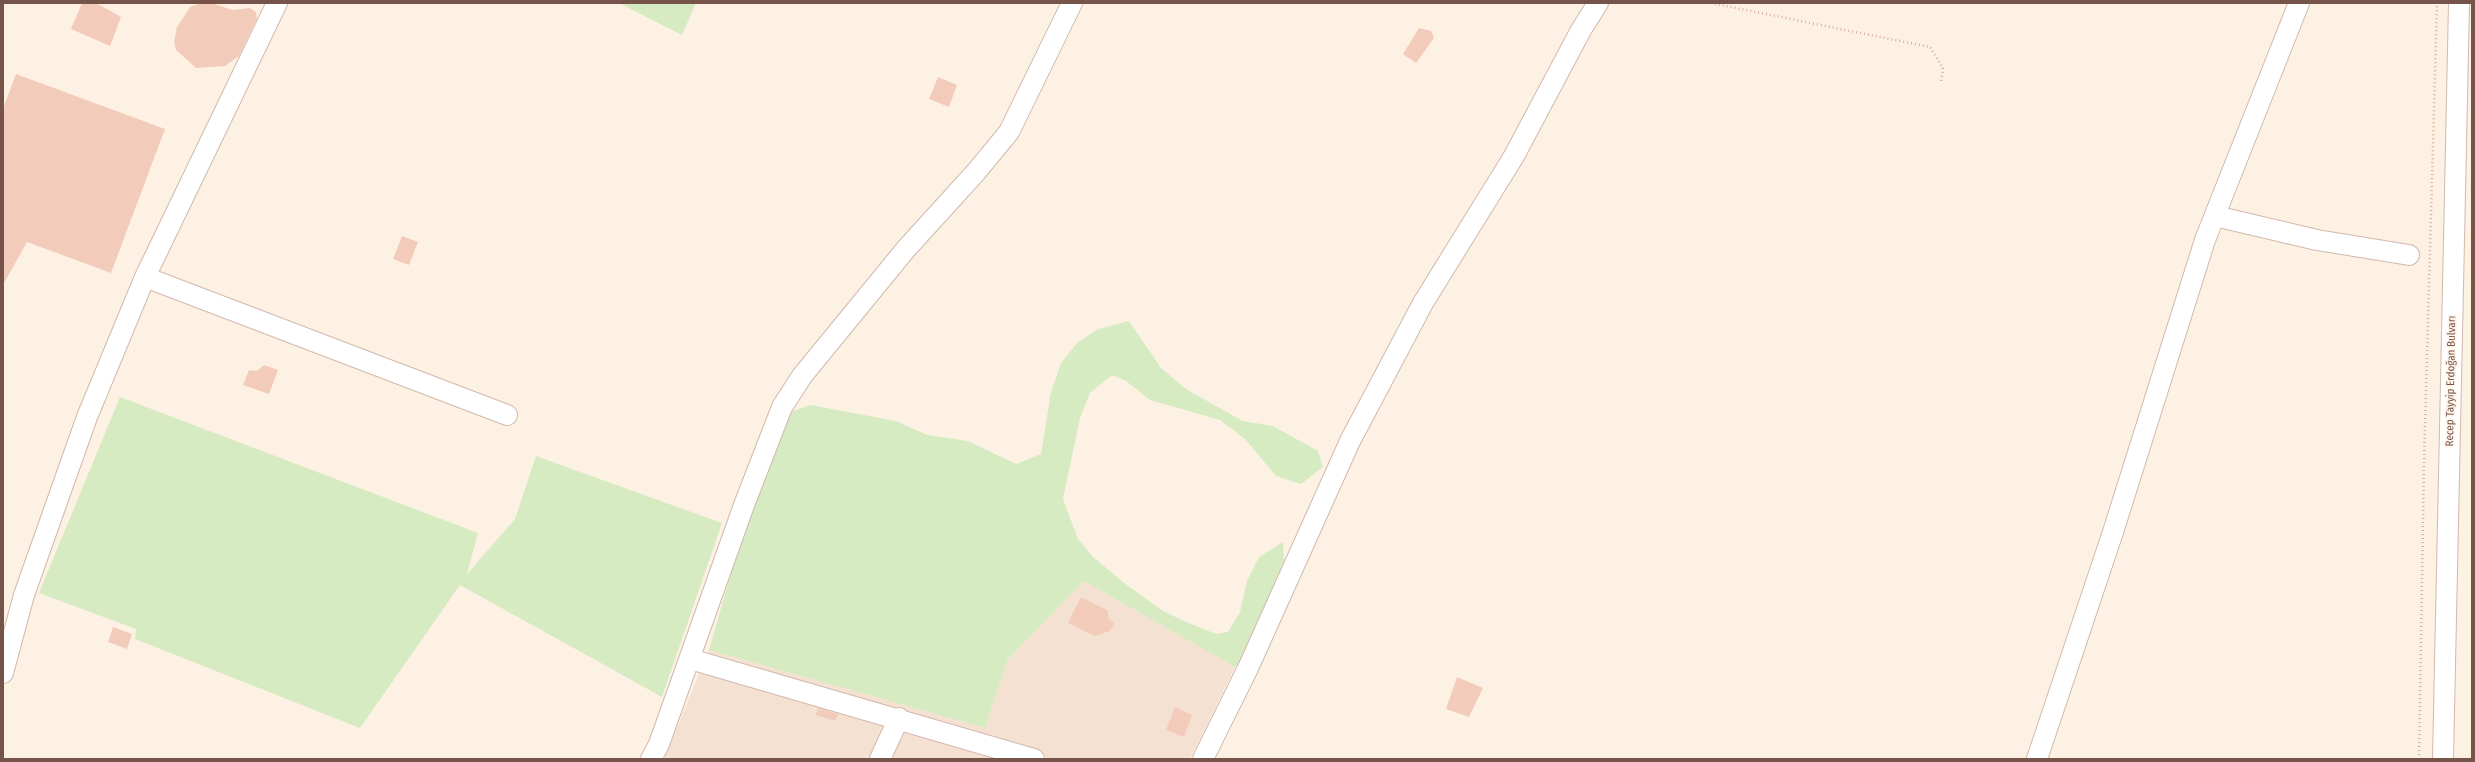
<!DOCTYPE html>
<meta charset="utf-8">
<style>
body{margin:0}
#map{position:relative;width:2475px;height:762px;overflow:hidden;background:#fdf1e4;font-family:"Fira Sans Condensed",sans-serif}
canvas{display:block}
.frame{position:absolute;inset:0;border:4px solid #765449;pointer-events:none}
</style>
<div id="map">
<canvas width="2475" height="762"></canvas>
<div class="frame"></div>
</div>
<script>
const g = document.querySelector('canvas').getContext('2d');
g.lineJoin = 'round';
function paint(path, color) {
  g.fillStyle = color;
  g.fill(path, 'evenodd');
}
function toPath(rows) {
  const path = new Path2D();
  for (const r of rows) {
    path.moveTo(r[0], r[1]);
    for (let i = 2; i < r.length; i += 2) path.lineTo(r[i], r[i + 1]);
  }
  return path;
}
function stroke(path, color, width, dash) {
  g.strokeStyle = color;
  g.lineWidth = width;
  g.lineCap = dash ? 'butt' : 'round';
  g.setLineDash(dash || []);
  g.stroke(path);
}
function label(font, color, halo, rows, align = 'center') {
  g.font = font + ' "Fira Sans Condensed",sans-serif';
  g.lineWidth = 3.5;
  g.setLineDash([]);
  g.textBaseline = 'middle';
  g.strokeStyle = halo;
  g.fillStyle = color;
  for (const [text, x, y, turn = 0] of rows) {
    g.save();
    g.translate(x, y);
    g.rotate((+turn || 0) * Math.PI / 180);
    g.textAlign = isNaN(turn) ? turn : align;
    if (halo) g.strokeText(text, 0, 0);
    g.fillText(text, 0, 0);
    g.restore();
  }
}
paint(toPath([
 [1084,581,1235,667,1190,759,664,759,709,650,985,728,1008,659]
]), '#f5e1d2');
paint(toPath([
 [619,3,696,3,682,35],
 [1129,321,1161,368,1186,389,1243,421,1273,426,1318,451,1323,467,1301,484,1276,476,1245,439,1220,420,1150,400,1126,381,1112,375,1090,393,1080,418,1063,499,1078,539,1093,557,1124,583,1163,611,1184,621,1216,634,1228,632,1240,612,1247,581,1259,557,1283,542,1284,561,1248,651,1235,667,1084,581,1008,659,985,728,709,650,737,552,783,423,791,412,810,405,896,421,927,435,968,441,1016,464,1041,454,1051,392,1061,363,1077,343,1098,329],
 [120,397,478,533,467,574,515,519,536,456,722,523,662,697,460,585,360,728,135,639,136,629,39,593]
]), '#d7ebc2');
paint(toPath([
 [82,3,96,3,121,17,110,46,71,29],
 [201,3,211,3,233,10,250,8,256,12,257,18,239,56,225,66,196,68,176,50,174,42,177,27,190,7],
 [1419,28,1431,31,1434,38,1416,63,1403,54],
 [16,74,165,129,111,273,27,242,3,285,3,109],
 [938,77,957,85,949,107,929,99],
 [402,236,418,242,409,265,393,259],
 [264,365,278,370,269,394,243,385,249,370,257,371],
 [1081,597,1107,610,1109,619,1114,623,1110,631,1095,636,1068,623],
 [113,627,132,634,127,649,108,642],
 [1457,677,1483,688,1469,717,1446,709],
 [1175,707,1192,715,1184,737,1166,730],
 [818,708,838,714,835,721,816,715]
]), '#f3cbbb');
const minor = toPath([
 [2215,216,2317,240,2409,255],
 [145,277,507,415],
 [690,659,1034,759],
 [3,673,24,595,87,417,145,277,277,3],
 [651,759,659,744,744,505,782,407,802,376,906,249,976,172,1009,132,1072,3],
 [880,759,899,718],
 [1203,759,1249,666,1350,441,1423,303,1514,156,1581,30,1598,3],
 [2037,759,2113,532,2205,240,2299,3],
 [2443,759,2459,3]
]);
stroke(minor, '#d1b9ad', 22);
stroke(toPath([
 [1711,3,1930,47,1943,68,1941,83],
 [2419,759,2424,462,2437,3]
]), '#d8ae9e', 2.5, [1, 3]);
stroke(minor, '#fff', 20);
label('11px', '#765449', '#fff5eb', [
 ["Recep Tayyip Erdoğan Bulvarı",2451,381,-89]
]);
</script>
